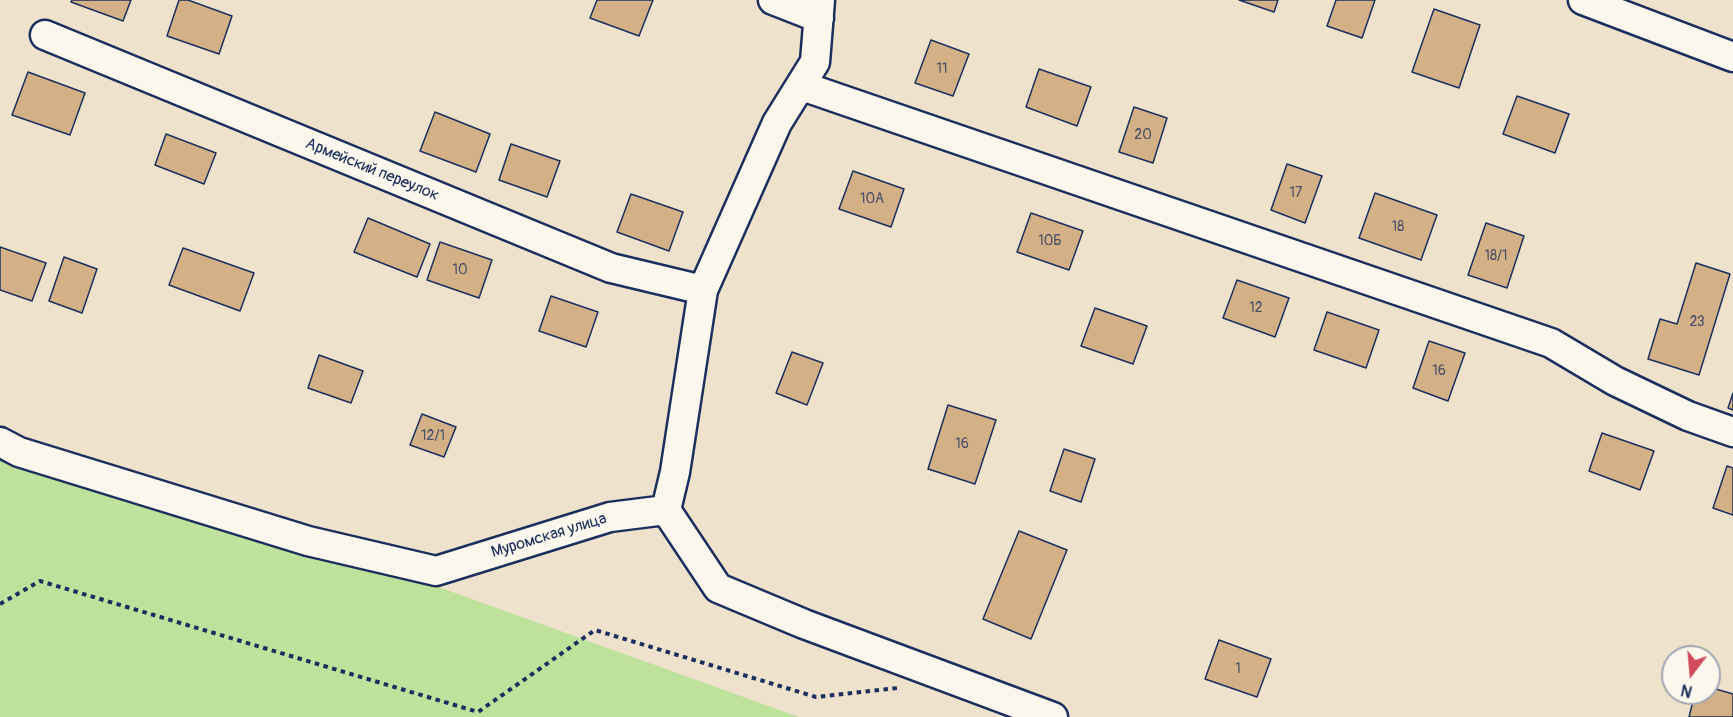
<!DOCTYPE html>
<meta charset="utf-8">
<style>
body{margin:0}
#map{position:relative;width:1733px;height:717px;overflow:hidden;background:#efe2cd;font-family:Pangolin,sans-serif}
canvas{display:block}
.north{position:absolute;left:1661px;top:645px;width:60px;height:60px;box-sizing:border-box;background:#fbf7ec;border:2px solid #a1a7b3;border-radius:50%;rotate:196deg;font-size:16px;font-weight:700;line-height:24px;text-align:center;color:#1b2f5e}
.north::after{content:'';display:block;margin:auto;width:21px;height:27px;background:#d1495b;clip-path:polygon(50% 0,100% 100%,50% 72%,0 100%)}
</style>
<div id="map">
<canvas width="1733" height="717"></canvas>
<div class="north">N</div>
</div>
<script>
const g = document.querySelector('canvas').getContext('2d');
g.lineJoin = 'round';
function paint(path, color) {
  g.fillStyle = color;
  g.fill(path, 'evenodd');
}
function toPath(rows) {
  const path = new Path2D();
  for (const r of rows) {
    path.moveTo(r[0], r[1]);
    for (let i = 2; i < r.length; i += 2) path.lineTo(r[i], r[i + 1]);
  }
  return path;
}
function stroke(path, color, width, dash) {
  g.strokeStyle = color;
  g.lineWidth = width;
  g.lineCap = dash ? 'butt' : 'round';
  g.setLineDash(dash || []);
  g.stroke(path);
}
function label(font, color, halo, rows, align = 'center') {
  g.font = font + ' Pangolin,sans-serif';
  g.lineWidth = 4.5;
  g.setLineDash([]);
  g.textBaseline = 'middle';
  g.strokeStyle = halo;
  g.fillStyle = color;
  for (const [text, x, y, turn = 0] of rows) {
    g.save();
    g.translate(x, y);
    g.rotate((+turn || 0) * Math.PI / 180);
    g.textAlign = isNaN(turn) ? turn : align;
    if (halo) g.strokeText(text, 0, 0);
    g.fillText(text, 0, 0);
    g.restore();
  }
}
paint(toPath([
 [0,445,325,546,799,717,0,717]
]), '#bee19b');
const building = toPath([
 [72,0,131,0,123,21,71,2,72,0],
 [179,0,188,0,232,16,219,54,167,36,179,0],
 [597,0,653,0,639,36,590,18,597,0],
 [1239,0,1278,0,1274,12,1239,0],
 [1336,0,1375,0,1362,38,1327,26,1336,0],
 [1434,9,1480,25,1459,88,1412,72,1434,9],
 [931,40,969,54,953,96,915,83,931,40],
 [1039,69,1091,87,1077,126,1026,107,1039,69],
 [28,72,85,93,70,135,12,115,28,72],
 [1517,96,1569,114,1555,153,1503,134,1517,96],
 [1134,107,1167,118,1153,163,1119,152,1134,107],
 [435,112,490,134,476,172,420,151,435,112],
 [166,134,216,153,204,184,155,165,166,134],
 [511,144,560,161,547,197,499,180,511,144],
 [1287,164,1322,176,1305,223,1271,210,1287,164],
 [853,171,904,189,891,227,839,209,853,171],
 [1375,193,1437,215,1421,260,1359,238,1375,193],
 [631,194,683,212,669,251,617,232,631,194],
 [1031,213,1083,231,1069,270,1017,252,1031,213],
 [368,218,430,244,417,277,354,252,368,218],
 [1486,223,1524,236,1507,288,1468,275,1486,223],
 [440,242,492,260,479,298,427,280,440,242],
 [0,247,46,263,32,301,0,290,0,247],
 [183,248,254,273,240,311,169,285,183,248],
 [64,257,97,269,82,313,49,301,64,257],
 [1696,263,1730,274,1699,375,1648,359,1660,319,1677,324,1696,263],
 [1237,280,1289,298,1275,337,1223,318,1237,280],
 [551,296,598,312,586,347,539,331,551,296],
 [1095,308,1147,326,1133,364,1081,346,1095,308],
 [1327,312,1379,330,1366,368,1314,350,1327,312],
 [1429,341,1465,353,1448,401,1413,388,1429,341],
 [792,352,823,363,807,405,776,393,792,352],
 [319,355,363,371,351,403,308,388,319,355],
 [1733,393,1733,410,1728,408,1733,393],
 [948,405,996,420,975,484,928,469,948,405],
 [422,414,456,427,444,457,410,445,422,414],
 [1602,433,1654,451,1640,490,1589,471,1602,433],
 [1064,449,1095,459,1081,502,1050,491,1064,449],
 [1727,466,1733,468,1733,515,1713,508,1727,466],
 [1019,531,1067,550,1031,639,983,619,1019,531],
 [1219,640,1271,659,1257,697,1205,679,1219,640],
 [1709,687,1733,694,1733,717,1689,717,1695,693,1709,693,1709,687]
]);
paint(building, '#d3b086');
stroke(building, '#1b2f5e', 1.5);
const minor = toPath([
 [773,0,819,18],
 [1583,0,1733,57],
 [45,35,611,268,703,290],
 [802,86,1551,343,1615,381,1688,416,1733,432],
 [0,442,19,452,308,541,436,571,610,517,666,510],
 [666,510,675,472,703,290,777,123,815,62,820,0],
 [666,510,718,588,804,624,1053,717]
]);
stroke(minor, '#1b2f5e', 33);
stroke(toPath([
 [0,604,40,581,478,712,595,630,816,697,898,688]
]), '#1b2f5e', 4, [4.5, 4.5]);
stroke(minor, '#fbf7ec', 28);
label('14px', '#494f68', null, [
 ["11",942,69],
 ["20",1143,135],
 ["17",1296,193],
 ["10А",872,199],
 ["18",1398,227],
 ["10Б",1050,241],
 ["18/1",1496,256],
 ["10",460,270],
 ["12",1256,308],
 ["23",1697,322],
 ["16",1439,371],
 ["12/1",433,436],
 ["16",962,444],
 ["1",1238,669]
]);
label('16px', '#1b2f5e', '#fbf7ec', [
 ["Армейский переулок",372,170,22],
 ["Муромская улица",549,536,-17]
]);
</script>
